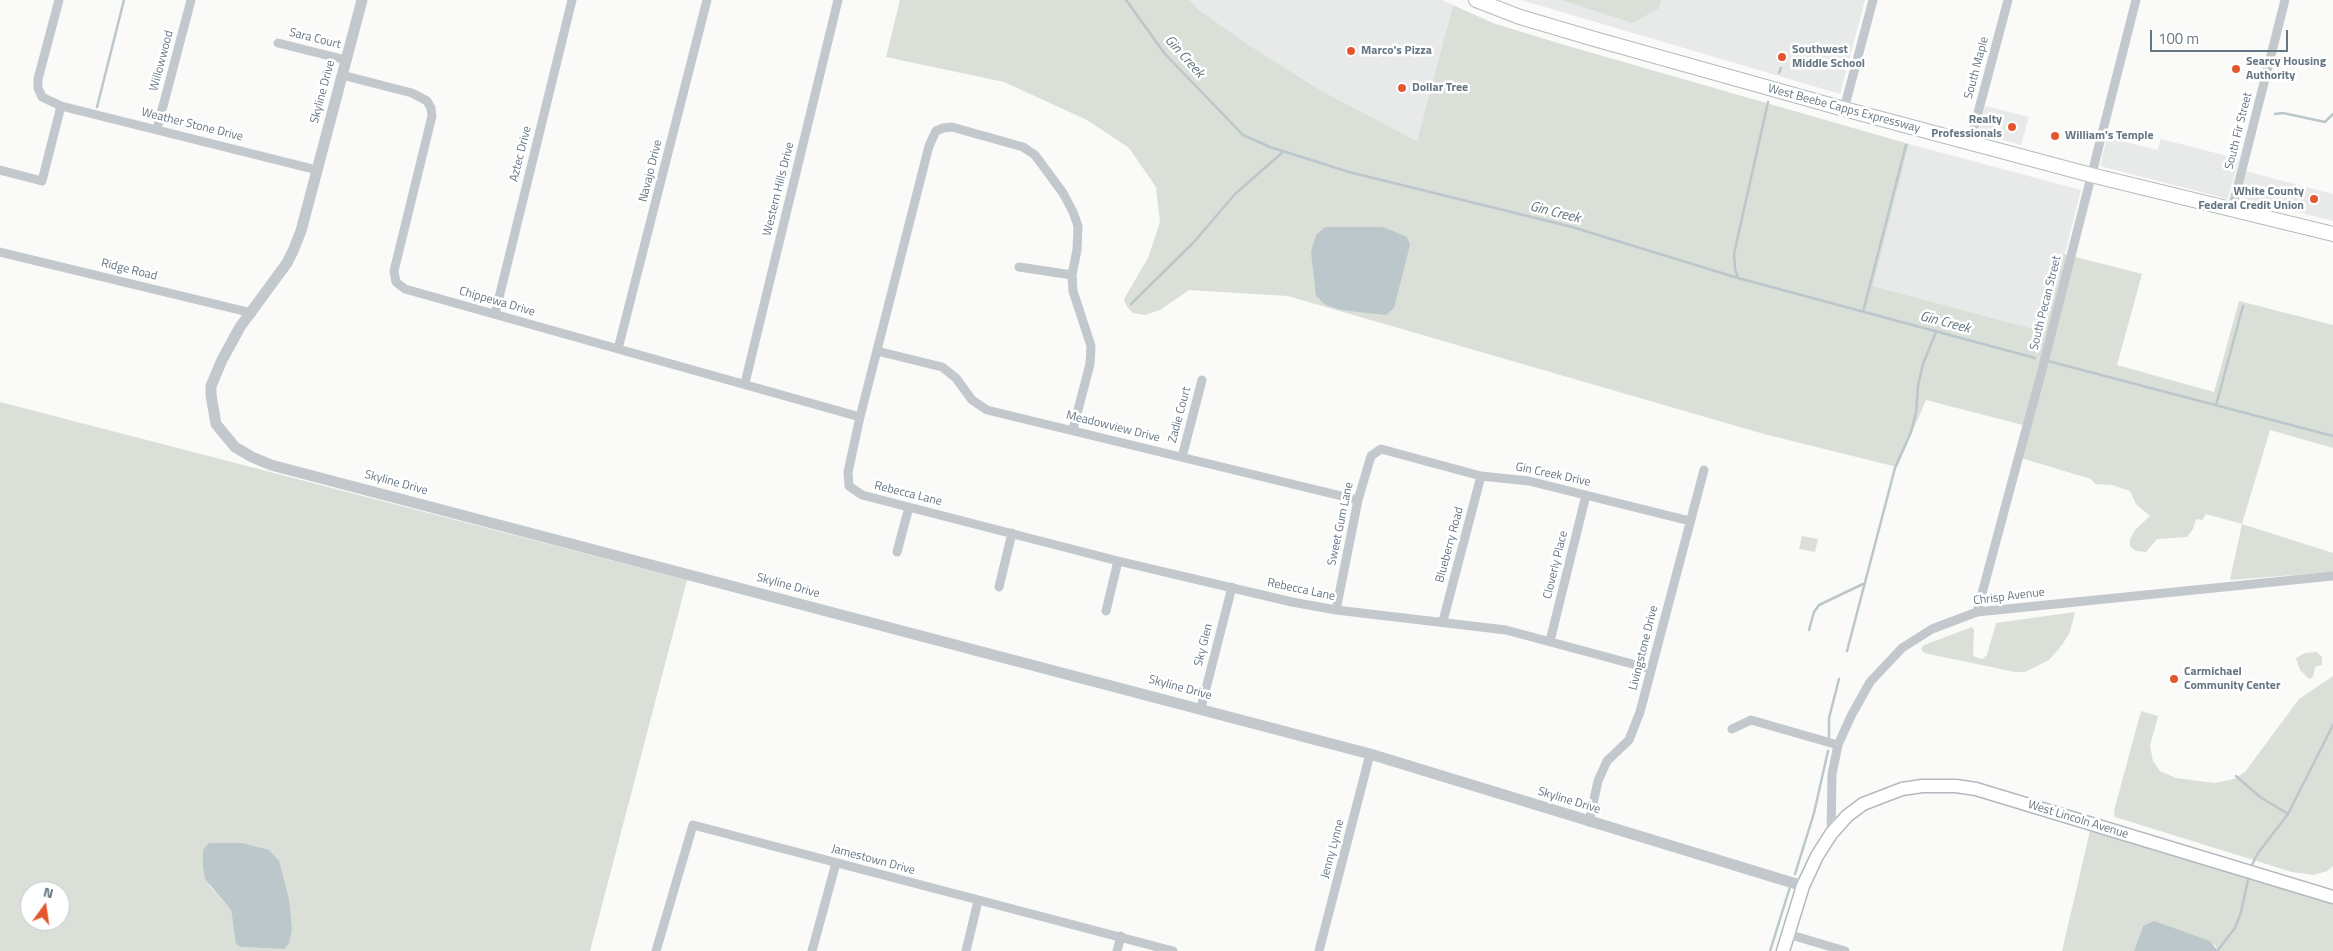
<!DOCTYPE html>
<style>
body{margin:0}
#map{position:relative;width:2333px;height:951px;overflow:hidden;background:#fafaf8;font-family:"Titillium Web",sans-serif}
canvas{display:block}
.north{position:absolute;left:20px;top:881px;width:50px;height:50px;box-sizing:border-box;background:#fff;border:1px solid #c1c8cd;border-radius:50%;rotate:14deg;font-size:14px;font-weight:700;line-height:20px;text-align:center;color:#657683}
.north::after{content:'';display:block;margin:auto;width:18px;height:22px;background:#e4572e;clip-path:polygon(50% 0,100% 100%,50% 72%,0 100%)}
.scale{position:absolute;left:2150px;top:30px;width:138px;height:22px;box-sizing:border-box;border:2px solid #657683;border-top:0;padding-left:6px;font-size:15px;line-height:18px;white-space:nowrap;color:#657683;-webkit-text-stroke:4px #fff;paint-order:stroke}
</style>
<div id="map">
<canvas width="2333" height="951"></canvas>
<div class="north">N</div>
<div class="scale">100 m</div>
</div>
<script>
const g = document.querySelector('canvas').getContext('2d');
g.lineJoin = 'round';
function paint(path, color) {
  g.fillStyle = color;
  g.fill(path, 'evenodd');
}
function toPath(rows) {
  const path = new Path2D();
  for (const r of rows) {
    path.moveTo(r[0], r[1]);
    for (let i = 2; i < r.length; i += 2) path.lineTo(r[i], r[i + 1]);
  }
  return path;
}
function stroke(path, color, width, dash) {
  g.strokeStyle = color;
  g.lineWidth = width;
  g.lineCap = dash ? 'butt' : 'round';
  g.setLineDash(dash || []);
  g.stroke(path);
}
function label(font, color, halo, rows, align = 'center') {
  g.font = font + ' "Titillium Web",sans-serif';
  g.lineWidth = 5;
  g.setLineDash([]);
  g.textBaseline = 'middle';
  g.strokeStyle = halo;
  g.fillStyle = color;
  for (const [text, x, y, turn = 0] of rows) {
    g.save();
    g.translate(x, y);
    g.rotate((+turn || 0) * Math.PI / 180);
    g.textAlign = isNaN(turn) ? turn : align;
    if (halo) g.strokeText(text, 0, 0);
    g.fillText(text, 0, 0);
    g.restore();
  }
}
paint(toPath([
 [1190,0,1442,0,1453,5,1417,141,1320,90,1244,42,1198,9],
 [1521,0,1865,0,1840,94],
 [1985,106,2029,117,2021,145,1978,133],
 [2107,137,2157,150,2161,139,2239,159,2228,199,2100,166],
 [1909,144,2081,190,2045,332,1873,286],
 [2245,171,2333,194,2333,221,2238,197]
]), '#e8e9e9');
paint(toPath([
 [900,0,1190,0,1198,9,1244,42,1320,90,1417,141,1453,5,1493,23,1561,44,1909,144,1873,286,2045,332,2064,254,2142,274,2117,365,2214,392,2239,301,2333,325,2333,448,2270,430,2242,524,2333,553,2333,572,2230,580,2242,524,2206,514,2202,520,2196,519,2193,529,2187,537,2157,539,2146,552,2136,551,2130,546,2130,539,2136,529,2150,516,2136,504,2130,491,2112,485,2095,484,2091,479,2021,458,2045,366,2039,364,2023,425,1926,400,1897,467,1764,434,1288,296,1189,290,1160,310,1145,315,1133,313,1127,307,1124,299,1148,258,1160,222,1156,187,1129,148,1087,120,1004,82,886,57],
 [1562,0,1661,0,1658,9,1632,23],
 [0,402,687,580,590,951,0,951],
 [209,843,242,843,284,949,241,947,236,943,231,910,209,885],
 [30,891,60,891,60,921,30,921],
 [1802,536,1818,539,1815,552,1799,549],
 [2075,612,2070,632,2062,645,2049,660,2025,672,2015,672,1924,653,1921,649,1924,645,1972,627,1974,630,1973,656,1982,659,1987,655,1996,623],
 [2317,652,2322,657,2322,665,2315,667,2313,677,2309,679,2300,670,2296,658,2305,653],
 [2333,676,2333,866,2327,871,2314,875,2292,872,2115,817,2114,811,2141,711,2158,716,2150,746,2153,761,2160,771,2176,778,2214,783,2234,779,2245,772,2299,699],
 [2090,831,2333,904,2333,951,2218,951,2215,945,2143,926,2134,951,2062,951]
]), '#dadfd7');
paint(toPath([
 [1325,227,1383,227,1407,237,1410,245,1394,308,1386,315,1341,310,1326,305,1316,296,1311,252,1316,235],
 [209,843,242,843,269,850,279,861,289,899,292,930,289,943,284,949,241,947,236,944,231,910,205,879,203,867,203,850],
 [2154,921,2210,941,2218,951,2134,951,2143,926]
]), '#bbc7cb');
stroke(toPath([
 [1126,0,1165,54,1243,135,1270,147,1349,172,1572,227,1738,278,2035,358],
 [1779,73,1781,68],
 [97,107,124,0],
 [2275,114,2283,113,2325,122,2333,114],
 [1738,278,1735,269,1734,254,1768,102],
 [1131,304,1194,242,1235,194,1283,152],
 [1863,312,1906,145],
 [2048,361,2333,436],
 [2216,405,2243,306],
 [1809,630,1814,612,1819,605,1863,584],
 [1847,651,1895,468,1911,432,1916,413,1918,386,1923,364,1936,332],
 [1829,737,1829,718,1839,679],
 [2236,776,2260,797,2288,814],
 [2251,867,2258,853,2288,814,2333,725],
 [1795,874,1814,813,1828,751],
 [2218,950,2235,928,2241,912,2249,875],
 [1770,951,1790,887]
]), '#bbc7cb', 2.5);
const secondary = toPath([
 [1783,951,1803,886,1817,856,1831,834,1847,816,1863,804,1902,789,1922,786,1956,786,1976,789,2333,897]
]);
const primary = toPath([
 [1476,0,1520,17,1591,38,1844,109,2091,175,2333,234]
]);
stroke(secondary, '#b3babf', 15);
stroke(primary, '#b5babe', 16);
stroke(toPath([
 [59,0,38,79,38,88,42,97,61,106,317,170],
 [278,43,346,60],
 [342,75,412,93,427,101,431,108,432,116,394,271,396,282,405,289,860,417],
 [1844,109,1873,0],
 [157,129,191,0],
 [1970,143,2008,0],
 [0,170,42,181,61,106],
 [2232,209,2285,0],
 [0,252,252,313],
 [1019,267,1072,275],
 [495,314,572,0],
 [618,349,707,0],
 [877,351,942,367,956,378,972,400,987,410,1358,500],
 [745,383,838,0],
 [1073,429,1090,364,1091,346,1073,291,1072,275,1077,250,1078,226,1073,212,1063,193,1035,155,1023,147,952,127,943,128,936,131,929,146,860,417,848,472,849,486,862,495,1118,561,1292,602,1336,610,1506,630,1651,669],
 [1182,457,1202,380],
 [897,552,909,507],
 [999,587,1012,533],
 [1336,610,1358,500,1371,456,1381,449,1481,476,1529,481,1690,521],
 [1106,611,1118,561],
 [1977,612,2042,370,2136,0],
 [1443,621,1481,476],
 [1550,641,1586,495],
 [1201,708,1232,587],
 [1732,729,1751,720,1838,745],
 [1589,822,1598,781,1607,761,1629,740,1640,712,1704,470],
 [1831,834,1832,774,1838,745,1851,716,1870,682,1902,648,1932,629,1977,612,2333,576],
 [1788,934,1845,951],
 [656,951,693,825,1173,951],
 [812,951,836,863],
 [966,951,978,901],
 [1117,951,1121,936],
 [1319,951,1370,754]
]), '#c3c8cc', 9);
stroke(toPath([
 [362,0,301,231,293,251,287,263,240,327,222,360,211,386,211,395,216,424,235,447,252,457,271,465,1370,754,1803,886]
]), '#c3c8cc', 11);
stroke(secondary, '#fff', 12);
stroke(primary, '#fff', 14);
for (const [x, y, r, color] of [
 [1351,51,5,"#e4572e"],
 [1782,57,5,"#e4572e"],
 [2236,69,5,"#e4572e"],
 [1402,88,5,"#e4572e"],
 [2012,127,5,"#e4572e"],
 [2055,136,5,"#e4572e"],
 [2314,199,5,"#e4572e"],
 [2174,679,5,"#e4572e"]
]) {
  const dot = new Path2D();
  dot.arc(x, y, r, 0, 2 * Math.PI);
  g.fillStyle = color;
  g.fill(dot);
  stroke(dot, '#fff', 2);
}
label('12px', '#657683', '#fff', [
 ["Sara Court",315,39,14],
 ["Willowwood",162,61,-75],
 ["South Maple",1977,68,-75],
 ["Skyline Drive",323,92,-75],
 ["West Beebe Capps Expressway",1844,109,15],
 ["Weather Stone Drive",192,125,14],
 ["South Fir Street",2239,131,-76],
 ["Aztec Drive",521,154,-76],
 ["Navajo Drive",651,171,-76],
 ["Western Hills Drive",779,189,-76],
 ["Ridge Road",129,270,14],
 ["Chippewa Drive",497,302,16],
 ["South Pecan Street",2046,303,-76],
 ["Zadie Court",1180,415,-75],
 ["Meadowview Drive",1113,427,14],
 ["Gin Creek Drive",1553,475,12],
 ["Skyline Drive",396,483,15],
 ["Rebecca Lane",908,494,14],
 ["Sweet Gum Lane",1341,524,-78],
 ["Blueberry Road",1450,545,-75],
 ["Cloverly Place",1556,565,-76],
 ["Skyline Drive",788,586,15],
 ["Rebecca Lane",1301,590,12],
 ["Chrisp Avenue",2009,597,-7],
 ["Sky Glen",1204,645,-76],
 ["Livingstone Drive",1644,648,-76],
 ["Skyline Drive",1180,688,15],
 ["Skyline Drive",1569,801,17],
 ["West Lincoln Avenue",2078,820,17],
 ["Jenny Lynne",1333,849,-75],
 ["Jamestown Drive",873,860,15]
]);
label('bold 12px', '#657683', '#fff', [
 ["Southwest",1792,50],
 ["Middle School",1792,64],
 ["Marco's Pizza",1361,51],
 ["Searcy Housing",2246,62],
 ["Authority",2246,76],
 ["Dollar Tree",1412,88],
 ["Realty",2002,120,"right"],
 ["Professionals",2002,134,"right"],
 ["William's Temple",2065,136],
 ["White County",2304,192,"right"],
 ["Federal Credit Union",2304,206,"right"],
 ["Carmichael",2184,672],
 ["Community Center",2184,686]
], 'left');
label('italic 14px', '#60757c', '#fff', [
 ["Gin Creek",1184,57,48],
 ["Gin Creek",1555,213,14],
 ["Gin Creek",1945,323,15]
]);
</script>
